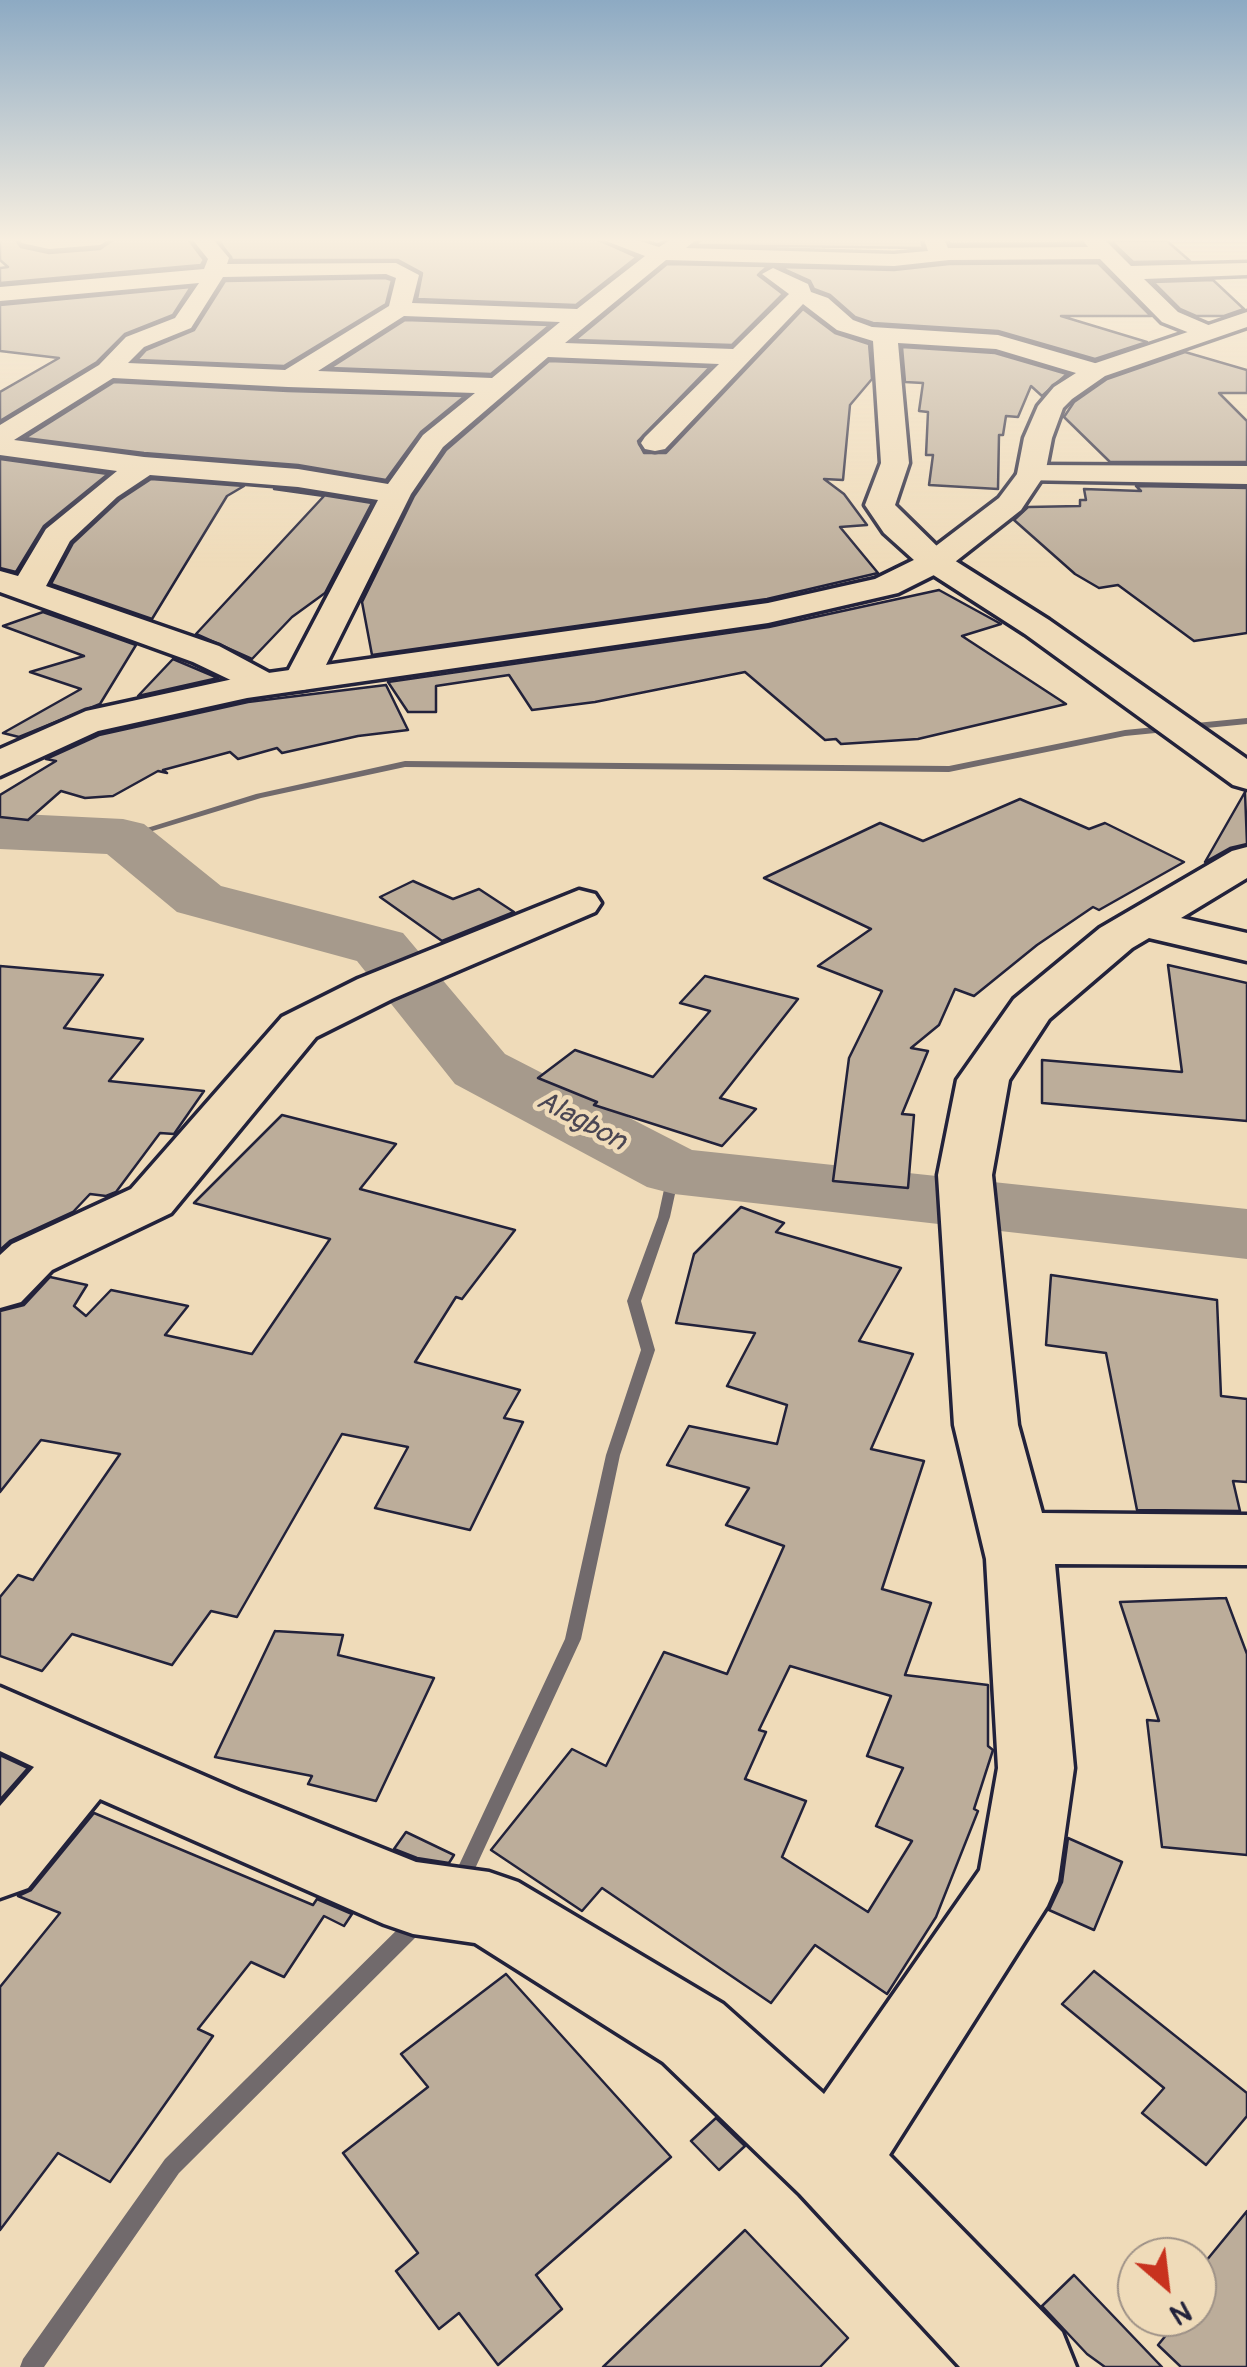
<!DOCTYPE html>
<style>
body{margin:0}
#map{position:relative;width:1247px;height:2367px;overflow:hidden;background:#efdbb9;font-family:Pangolin,sans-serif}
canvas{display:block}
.north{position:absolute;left:1117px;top:2237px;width:100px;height:100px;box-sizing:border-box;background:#efdbb9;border:2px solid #9d9187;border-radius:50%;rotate:152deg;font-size:28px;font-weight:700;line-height:40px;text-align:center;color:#22223b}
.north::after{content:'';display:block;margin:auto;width:35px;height:45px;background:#c8321e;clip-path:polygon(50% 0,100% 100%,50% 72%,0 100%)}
</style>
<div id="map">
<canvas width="1247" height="2367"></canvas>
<div class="north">N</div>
</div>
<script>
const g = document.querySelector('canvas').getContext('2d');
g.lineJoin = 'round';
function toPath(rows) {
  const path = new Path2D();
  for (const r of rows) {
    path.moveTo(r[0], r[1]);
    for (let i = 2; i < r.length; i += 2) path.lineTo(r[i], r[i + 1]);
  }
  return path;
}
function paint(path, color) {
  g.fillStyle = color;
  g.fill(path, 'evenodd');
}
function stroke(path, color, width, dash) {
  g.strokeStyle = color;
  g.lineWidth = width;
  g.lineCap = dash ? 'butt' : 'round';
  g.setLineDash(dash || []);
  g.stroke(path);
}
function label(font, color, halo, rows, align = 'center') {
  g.font = font + ' Pangolin,sans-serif';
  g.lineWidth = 9;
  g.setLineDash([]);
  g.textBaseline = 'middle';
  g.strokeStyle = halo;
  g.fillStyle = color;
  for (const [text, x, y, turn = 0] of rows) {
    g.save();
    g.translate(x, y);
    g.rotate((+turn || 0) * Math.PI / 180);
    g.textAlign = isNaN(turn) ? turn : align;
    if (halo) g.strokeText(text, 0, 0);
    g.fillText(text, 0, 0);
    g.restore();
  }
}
paint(toPath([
 [1247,718,1247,724,1125,736,949,772,405,767,261,798,123,840,118,837,256,794,405,761,949,766,1125,730,1247,718],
 [674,1167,680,1171,670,1217,641,1301,655,1350,620,1455,581,1639,467,1886,461,1888,455,1886,452,1880,565,1639,606,1455,641,1350,627,1301,658,1217,668,1171,674,1167],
 [418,1914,425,1916,427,1922,425,1928,179,2173,44,2367,20,2367,23,2359,165,2159,411,1916,418,1914]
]), '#716a6c');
paint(toPath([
 [0,813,123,819,144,824,221,886,403,933,505,1054,692,1150,1247,1209,1247,1259,674,1194,647,1187,455,1084,357,961,177,912,107,854,0,849,0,813]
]), '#a69a8c');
const building = toPath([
 [0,239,15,239,21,247,49,253,100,249,114,239,188,239,204,260,201,265,0,283,0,268,8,267,0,260,0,239],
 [218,239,597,239,637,257,576,305,417,299,422,273,398,260,232,260,218,239],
 [701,239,921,239,923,248,696,245,701,239],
 [948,239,1079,240,1081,243,950,244,948,239],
 [1111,241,1167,241,1190,261,1133,262,1111,241],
 [1098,263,1151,316,1061,316,1147,342,1095,359,998,331,873,323,855,317,830,295,814,289,810,281,779,267,894,270,949,264,1098,263],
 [667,264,768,266,758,275,783,294,732,345,575,340,667,264],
 [385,278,392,280,386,304,284,366,137,360,146,350,194,330,225,281,385,278],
 [1213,280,1244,309,1224,316,1196,316,1180,309,1153,282,1213,280],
 [191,287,173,315,125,334,97,362,0,421,0,392,59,358,0,351,0,305,191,287],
 [803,309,835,333,869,344,872,379,850,405,843,480,824,479,844,494,867,525,840,527,878,573,767,599,372,655,362,602,414,496,446,450,549,361,710,367,638,441,644,453,666,453,803,309],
 [405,320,550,325,491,374,330,368,405,320],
 [902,347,995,353,1067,374,1042,396,1031,386,1018,417,1006,416,1003,435,999,435,998,489,929,485,933,455,926,455,928,412,919,411,923,383,905,382,902,347],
 [1185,352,1247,370,1247,393,1219,393,1247,421,1247,462,1110,462,1064,417,1074,402,1107,379,1185,352],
 [114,382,288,391,465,396,421,432,386,480,298,465,144,453,25,438,114,382],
 [0,459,108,474,44,526,16,572,0,568,0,459],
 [151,479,244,486,227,496,152,619,51,584,73,543,119,500,151,479],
 [1136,486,1247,488,1247,633,1194,641,1118,585,1099,588,1075,574,1014,520,1028,507,1080,506,1080,500,1086,500,1084,489,1141,491,1136,486],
 [274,489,298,491,372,503,325,593,292,617,252,659,196,634,324,496,274,489],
 [939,590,1001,624,962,636,1066,704,918,739,841,744,836,739,825,740,745,672,595,702,532,710,509,675,436,686,436,712,408,712,388,682,769,627,939,590],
 [43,612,136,645,100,704,19,737,3,733,81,689,30,672,84,656,3,626,43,612],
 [173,659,218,678,138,696,173,659],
 [386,685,408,730,358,736,282,753,277,748,238,759,230,752,163,770,167,773,158,771,113,796,85,798,61,791,28,820,0,817,0,795,56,761,46,759,99,735,248,702,386,685],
 [1245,792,1247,844,1230,848,1205,862,1245,792],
 [1020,799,1089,829,1105,823,1184,862,1099,910,1093,907,1037,945,974,996,955,989,939,1025,911,1048,928,1051,902,1114,914,1115,908,1188,833,1181,849,1058,882,991,818,966,871,929,764,878,880,823,923,841,1020,799],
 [413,881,453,899,479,889,514,912,442,941,380,897,413,881],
 [1168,965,1247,983,1247,1121,1042,1103,1042,1060,1182,1072,1168,965],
 [0,966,103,975,64,1028,143,1039,109,1081,204,1091,174,1134,160,1133,116,1192,106,1196,90,1194,73,1212,10,1241,0,1250,0,966],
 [705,976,798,999,720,1098,756,1109,722,1146,594,1105,597,1102,538,1078,575,1050,653,1077,710,1011,680,1003,705,976],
 [282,1115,396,1144,360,1189,515,1230,462,1299,456,1297,415,1362,520,1390,504,1418,523,1422,470,1530,375,1508,408,1447,342,1434,237,1617,211,1611,172,1665,72,1634,42,1671,0,1656,0,1597,18,1575,33,1580,120,1454,41,1440,0,1492,0,1311,24,1305,50,1277,87,1285,74,1306,86,1316,111,1290,188,1306,165,1335,252,1354,330,1239,194,1203,282,1115],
 [741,1207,784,1223,776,1232,901,1268,859,1341,913,1354,871,1449,924,1461,882,1589,931,1603,905,1675,988,1685,988,1746,993,1750,974,1809,978,1811,936,1917,887,1994,815,1945,771,2003,602,1888,582,1911,491,1850,572,1749,606,1766,664,1652,727,1674,784,1546,726,1525,749,1488,667,1465,689,1426,777,1444,787,1405,727,1386,755,1333,676,1323,694,1254,741,1207],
 [790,1666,891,1696,867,1756,903,1768,876,1826,912,1841,868,1912,782,1857,806,1801,745,1779,766,1732,759,1730,790,1666],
 [1051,1275,1217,1300,1221,1396,1247,1399,1247,1482,1233,1481,1240,1511,1137,1510,1106,1353,1046,1345,1051,1275],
 [1226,1598,1247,1654,1247,1855,1162,1847,1147,1720,1159,1721,1120,1602,1226,1598],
 [275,1631,343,1635,338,1655,434,1678,376,1801,308,1784,312,1776,215,1757,275,1631],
 [0,1755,28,1768,0,1800,0,1755],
 [94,1813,313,1905,317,1899,352,1914,344,1926,324,1916,284,1977,251,1962,198,2029,213,2036,110,2182,58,2153,0,2230,0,1987,60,1913,18,1896,31,1890,94,1813],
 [406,1832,454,1855,449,1863,417,1858,394,1849,406,1832],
 [1068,1838,1122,1862,1094,1930,1049,1910,1062,1882,1068,1838],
 [1094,1971,1247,2093,1247,2116,1206,2165,1142,2113,1164,2088,1062,2004,1094,1971],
 [506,1974,671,2157,536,2275,562,2309,498,2365,459,2313,439,2329,396,2271,418,2253,343,2153,428,2087,401,2054,506,1974],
 [716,2118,745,2146,719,2170,691,2141,716,2118],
 [1247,2211,1247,2367,1181,2367,1158,2345,1181,2317,1197,2317,1197,2272,1247,2211],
 [745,2230,848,2338,820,2367,603,2367,745,2230],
 [1074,2275,1162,2367,1105,2367,1087,2354,1042,2306,1074,2275]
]);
paint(building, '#bcad9a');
stroke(building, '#22223b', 2.5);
const minor = toPath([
 [19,239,110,239,100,245,49,249,22,243,19,239],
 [192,239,213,239,229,258,227,264,396,263,419,275,412,303,577,309,645,256,601,239,633,239,659,247,672,239,697,239,686,248,894,254,928,251,924,239,944,239,948,248,1088,247,1082,239,1104,239,1131,266,1247,263,1247,275,1144,279,1178,312,1213,327,1217,332,1213,337,1205,339,1162,322,1100,259,949,260,894,266,666,260,565,343,733,349,789,294,762,274,773,268,808,284,811,292,828,298,853,320,872,327,998,335,1105,366,1109,371,1096,379,996,349,898,343,909,463,895,505,946,555,1049,620,1247,759,1247,789,1233,785,1025,634,924,569,884,533,865,505,881,463,873,341,837,330,803,304,665,449,655,451,645,449,641,443,645,437,719,364,548,357,443,447,411,494,315,687,302,690,289,687,284,679,378,500,298,487,150,475,117,497,70,541,46,586,219,646,275,676,280,684,275,692,262,695,193,662,0,592,0,571,18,576,46,529,117,471,0,455,0,425,99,365,126,337,175,318,199,283,0,301,0,287,204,269,208,259,192,239],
 [386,274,396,278,389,306,285,370,128,363,144,347,191,328,223,277,386,274],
 [404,316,560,322,492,378,318,371,404,316],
 [113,378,288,387,475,393,423,435,388,484,298,469,144,457,14,440,113,378],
 [1031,465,1247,466,1247,484,1021,480,1017,474,1021,468,1031,465],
 [1247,847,1247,878,1181,918,1247,933,1247,961,1149,938,1132,948,1049,1019,1009,1080,992,1175,1018,1425,1042,1513,1247,1515,1247,1565,1055,1564,1074,1768,1058,1881,1047,1906,889,2155,1062,2332,1076,2367,960,2367,800,2194,663,2062,475,1943,413,1934,384,1924,100,1799,28,1888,0,1898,0,1806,34,1767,0,1751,0,1687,239,1791,416,1862,489,1872,518,1882,723,2004,824,2094,980,1870,998,1768,986,1559,954,1425,938,1175,957,1080,1014,999,1100,928,1232,851,1247,847],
 [579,890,595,894,601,903,595,912,392,999,316,1037,171,1213,52,1270,21,1302,0,1308,0,1255,12,1244,131,1189,282,1017,358,979,579,890]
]);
const major = toPath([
 [1247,312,1247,327,1105,376,1072,399,1063,408,1052,438,1045,474,1021,510,946,569,898,593,768,623,247,698,98,731,0,776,0,749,86,711,247,676,768,603,875,579,924,555,999,498,1017,474,1024,438,1038,406,1054,387,1087,366,1247,312]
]);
stroke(minor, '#22223b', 7);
stroke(major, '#22223b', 7);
paint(minor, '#efdbb9');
paint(major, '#efdbb9');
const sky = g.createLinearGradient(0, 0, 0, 570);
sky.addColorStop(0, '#8daac3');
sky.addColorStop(0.42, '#f8efe0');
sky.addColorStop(1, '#f8efe000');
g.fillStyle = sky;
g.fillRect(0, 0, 1247, 570);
label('italic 28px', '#4a4653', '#efdbb9', [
 ["Alagbon",581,1122,28]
]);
</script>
